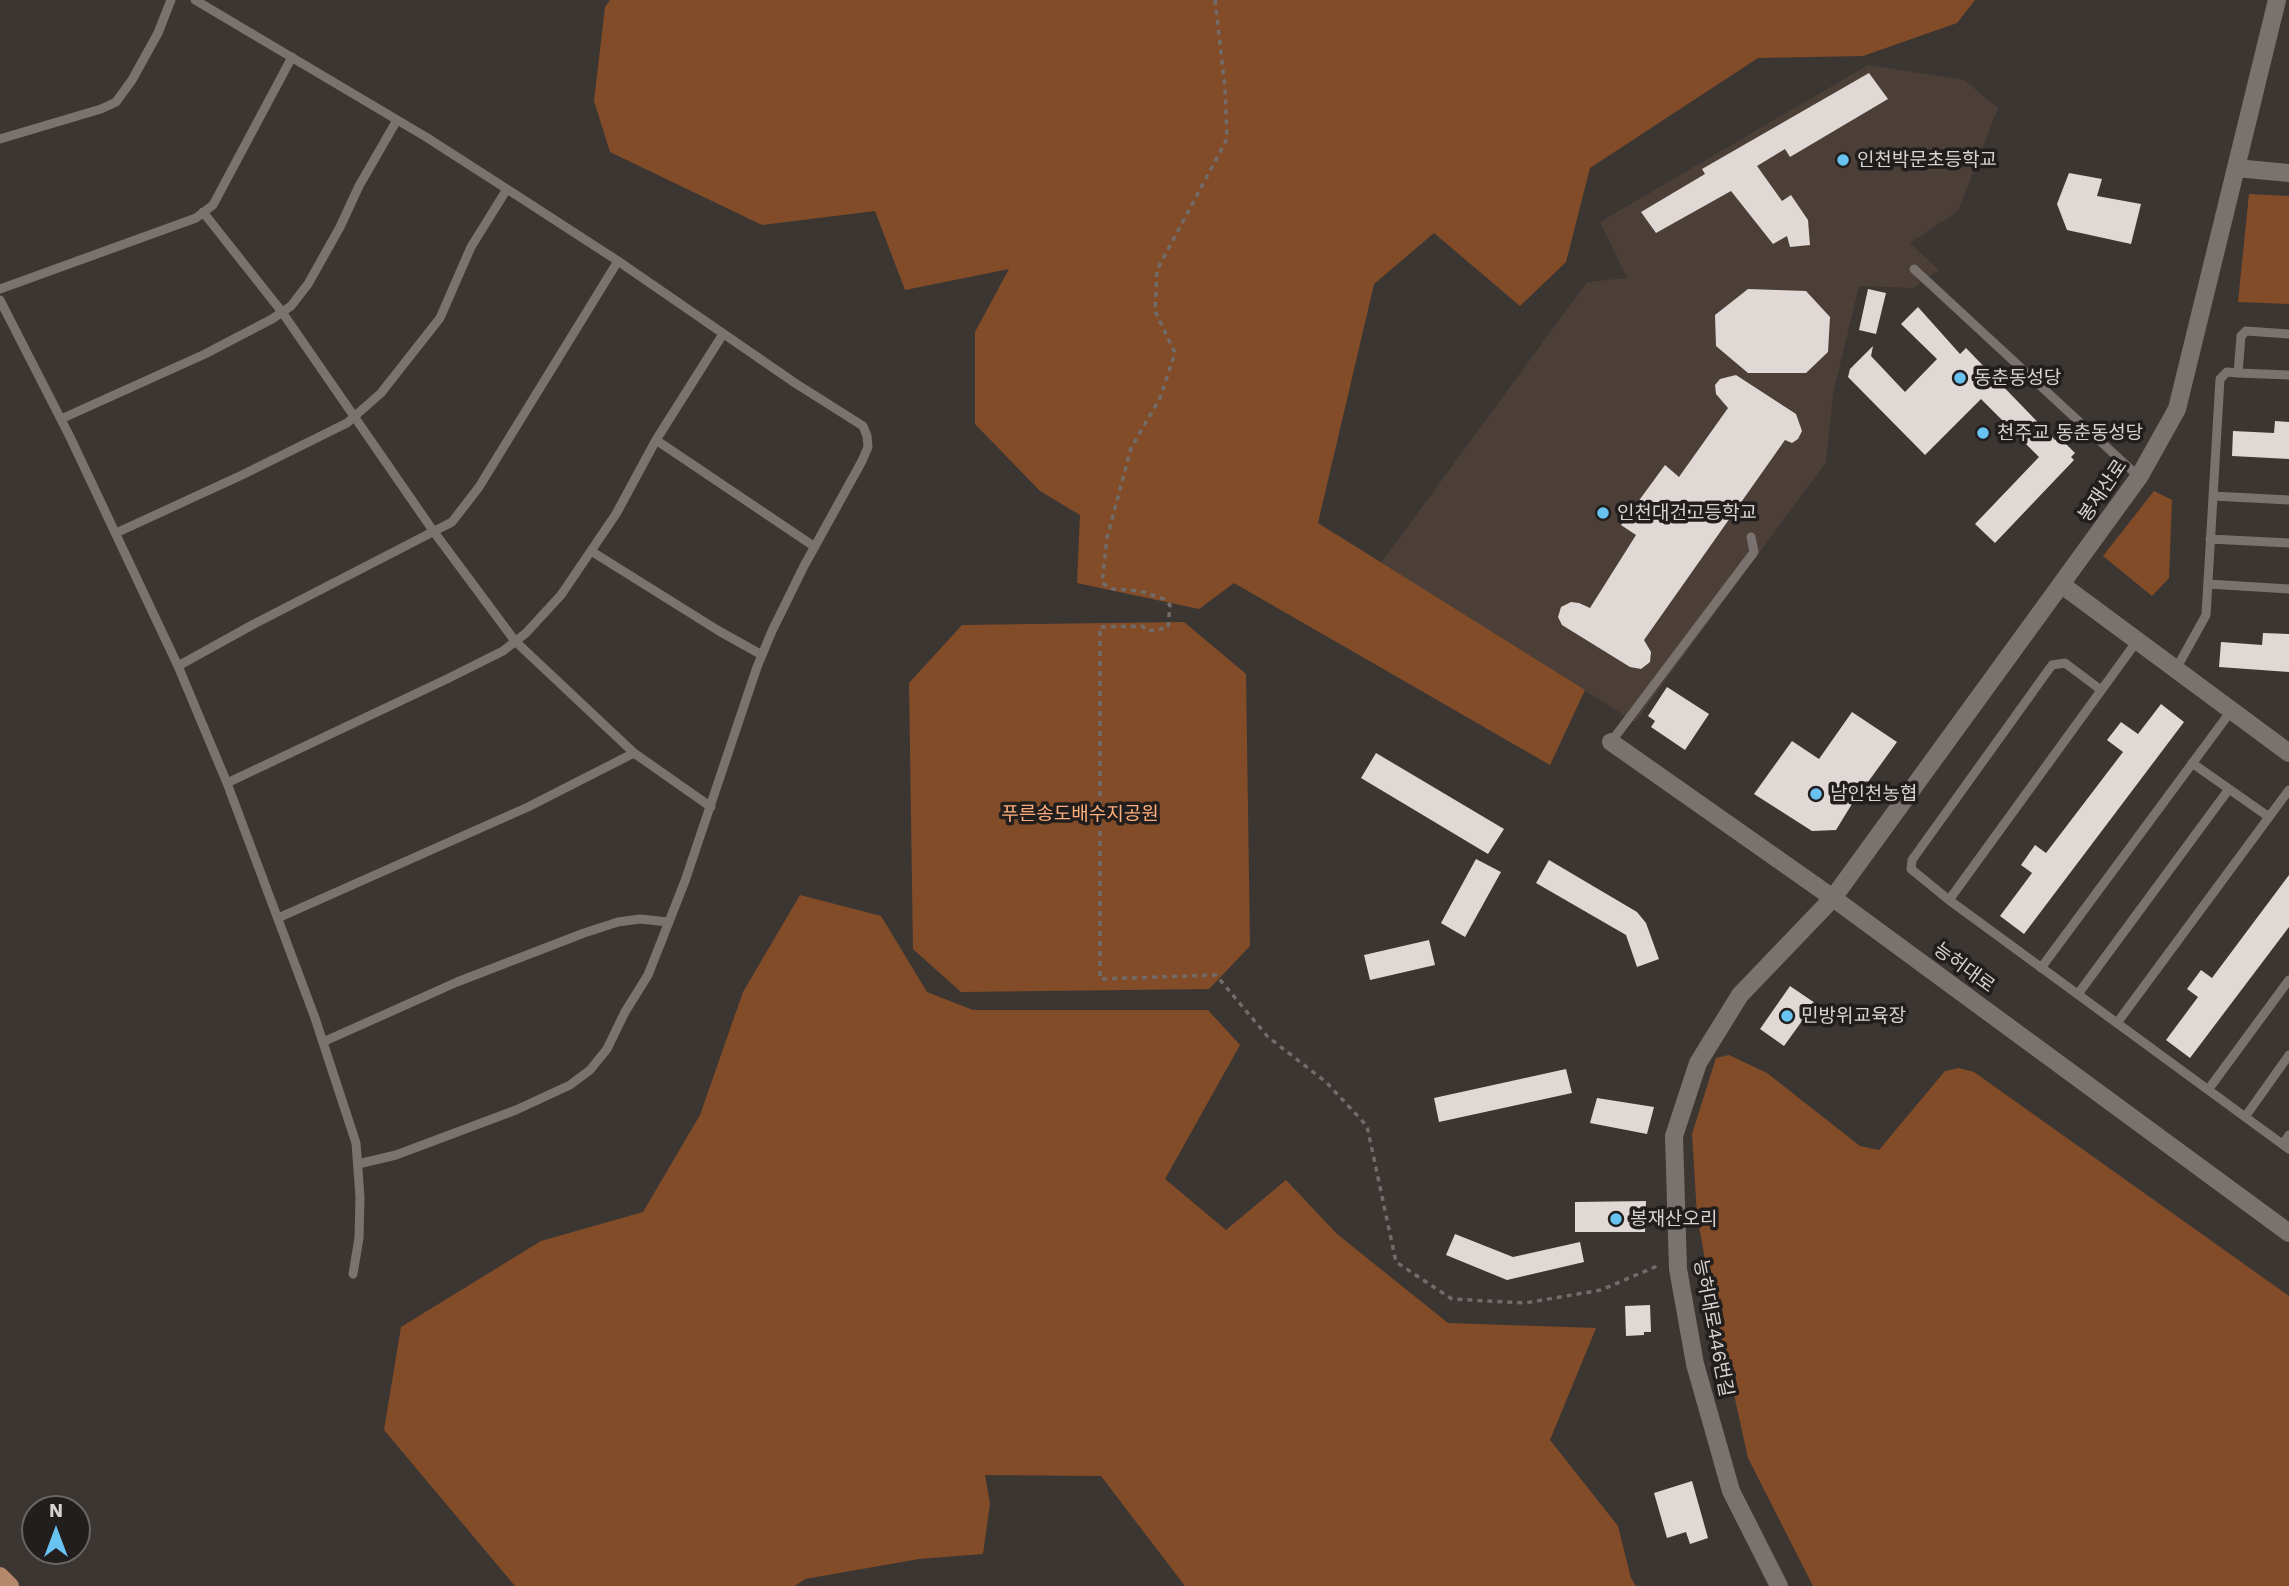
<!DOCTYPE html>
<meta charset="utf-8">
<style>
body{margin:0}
#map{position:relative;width:2289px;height:1586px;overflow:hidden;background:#3c3633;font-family:"Work Sans",sans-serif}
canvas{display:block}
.north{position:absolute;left:21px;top:1495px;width:70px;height:70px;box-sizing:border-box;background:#211e1d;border:2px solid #696665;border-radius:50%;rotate:0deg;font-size:19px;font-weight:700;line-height:28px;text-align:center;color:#d6d3d1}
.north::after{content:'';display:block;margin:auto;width:24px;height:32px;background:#69c3f1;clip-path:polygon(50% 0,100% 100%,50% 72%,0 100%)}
</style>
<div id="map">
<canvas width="2289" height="1586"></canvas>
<div class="north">N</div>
</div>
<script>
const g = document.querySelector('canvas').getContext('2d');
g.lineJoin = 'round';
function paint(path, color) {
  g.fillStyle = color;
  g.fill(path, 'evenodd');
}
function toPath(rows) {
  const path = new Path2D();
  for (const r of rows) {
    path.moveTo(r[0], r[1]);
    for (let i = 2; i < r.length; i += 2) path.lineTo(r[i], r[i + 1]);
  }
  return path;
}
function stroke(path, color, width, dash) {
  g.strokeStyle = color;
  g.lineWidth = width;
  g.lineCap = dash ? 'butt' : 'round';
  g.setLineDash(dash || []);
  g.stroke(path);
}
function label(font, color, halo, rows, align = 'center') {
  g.font = font + ' "Work Sans","Noto Sans KR",sans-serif';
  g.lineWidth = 7;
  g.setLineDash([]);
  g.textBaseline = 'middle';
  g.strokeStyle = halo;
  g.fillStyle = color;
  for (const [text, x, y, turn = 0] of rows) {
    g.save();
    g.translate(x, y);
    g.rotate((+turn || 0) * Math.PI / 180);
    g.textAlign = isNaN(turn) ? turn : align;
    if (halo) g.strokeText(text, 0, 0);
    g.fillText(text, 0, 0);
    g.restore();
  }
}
paint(toPath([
 [1868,65,1964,80,1998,108,1958,211,1910,243,1939,270,1913,288,1859,286,1833,394,1826,462,1635,722,1381,563,1587,282,1627,278,1600,222]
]), '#4b3f38');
paint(toPath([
 [610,0,1975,0,1957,23,1863,56,1758,58,1590,168,1566,262,1520,306,1434,233,1374,284,1318,523,1585,690,1550,765,1234,583,1199,609,1077,583,1080,515,1040,491,975,424,975,332,1009,269,905,290,875,211,762,225,610,152,594,101,605,7],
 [2249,194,2289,196,2289,304,2238,302],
 [2154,491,2172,500,2169,578,2152,596,2103,556],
 [1184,622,1246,674,1250,946,1209,989,961,992,913,949,909,683,962,625],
 [800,895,881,916,927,992,973,1010,1208,1010,1240,1045,1165,1179,1226,1230,1286,1180,1337,1234,1448,1323,1596,1328,1550,1440,1618,1526,1631,1578,1636,1586,1185,1586,1101,1476,985,1475,990,1504,983,1554,919,1559,805,1579,795,1586,515,1586,384,1430,401,1327,541,1241,643,1212,700,1115,743,992],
 [1729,1055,1767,1073,1860,1146,1879,1150,1945,1071,1959,1068,1974,1072,2289,1296,2289,1586,1813,1586,1748,1458,1708,1276,1697,1215,1692,1134,1716,1058]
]), '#834c28');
paint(toPath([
 [1869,73,1888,99,1790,157,1785,149,1757,166,1782,201,1791,195,1808,220,1810,245,1790,247,1787,236,1773,244,1731,191,1656,233,1641,212,1705,174,1702,169],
 [2069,173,2102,179,2097,196,2141,204,2131,244,2067,230,2057,204],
 [1748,289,1806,291,1830,317,1828,352,1806,373,1748,373,1716,346,1715,315],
 [1868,289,1886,293,1876,334,1859,330],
 [1918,307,1960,354,1966,348,2055,440,2059,437,2075,453,2071,457,2074,460,1995,543,1975,524,2039,457,1981,399,1925,455,1848,377,1850,369,1873,346,1871,356,1905,392,1937,359,1901,324],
 [1736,375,1796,414,1802,431,1798,439,1792,443,1785,440,1644,640,1651,652,1650,662,1641,669,1630,667,1562,625,1558,617,1561,607,1571,602,1579,603,1590,608,1636,535,1621,525,1665,465,1679,477,1728,408,1716,394,1715,385,1720,379],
 [2275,421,2289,422,2289,459,2232,456,2233,431,2274,433],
 [2263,633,2289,634,2289,672,2219,667,2221,642,2262,645],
 [1667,687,1709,714,1685,750,1651,727,1655,721,1648,716],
 [2161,704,2184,722,2024,934,2000,916,2032,873,2021,865,2035,845,2046,853,2123,752,2107,740,2121,722,2138,734],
 [1852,712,1897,742,1868,782,1866,781,1836,830,1812,831,1754,794,1792,741,1819,759],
 [1376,753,1504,829,1488,854,1361,778],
 [1476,859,1501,872,1465,937,1441,923],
 [1549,860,1637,912,1646,923,1659,959,1637,967,1626,935,1536,883],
 [2289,875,2289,927,2190,1058,2166,1040,2198,997,2187,989,2201,970,2212,978],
 [1429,940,1435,965,1370,980,1364,955],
 [1790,986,1815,1003,1784,1046,1760,1029],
 [1566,1069,1572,1093,1439,1122,1434,1098],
 [1597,1098,1654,1107,1647,1134,1590,1123],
 [1646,1201,1645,1232,1575,1232,1575,1202],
 [1455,1234,1513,1257,1580,1242,1584,1262,1507,1280,1446,1255],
 [1650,1305,1651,1332,1644,1332,1644,1335,1626,1336,1625,1306],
 [1692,1481,1708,1538,1690,1544,1686,1532,1667,1538,1654,1493]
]), '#dfd8d4');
stroke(toPath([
 [1215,0,1225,88,1227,139,1157,270,1155,311,1175,353,1160,398,1131,448,1107,538,1102,583,1113,589,1140,591,1164,599,1170,605,1168,628,1148,631,1142,626,1100,627,1100,979,1216,975,1268,1037,1326,1082,1367,1126,1396,1262,1452,1299,1525,1303,1601,1290,1655,1267,1659,1262]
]), '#716c69', 3.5, [5, 5]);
stroke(toPath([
 [195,0,426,137,524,200,618,261,795,383,863,426,867,436,868,447,862,461,804,566,772,631,757,667,685,881,648,975,625,1012,607,1049,590,1070,570,1085,516,1110,396,1155,358,1164],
 [0,139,101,109,116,102,132,80,158,33,171,0],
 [203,212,282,312,434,532,515,641,634,753,711,807],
 [1914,269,2139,477],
 [0,289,196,218,213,205,292,57],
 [0,300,70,437,178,666,227,783,315,1018,356,1143,360,1197,359,1238,353,1274],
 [2238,373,2289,375],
 [61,419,205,354,272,319,291,306,308,284,340,227,359,186,397,120],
 [656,440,815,547],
 [2213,496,2289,500],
 [116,533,242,475,347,423,381,393,440,318,471,247,507,189],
 [2210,539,2289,543],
 [591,551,719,631,762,655],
 [2208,584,2289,589],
 [178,666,254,624,452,522,479,487,618,261],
 [2176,669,2206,615,2220,379,2227,372,2238,373,2241,336,2246,331,2289,334],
 [2101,690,2065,663,2052,665,1912,860,1911,869,1949,900,2289,1149],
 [1611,742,1754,552,1751,537],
 [2192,763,2269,817],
 [227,783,449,678,503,651,526,633,561,595,616,514,656,440,723,334],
 [1949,900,2137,641],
 [278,918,528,807,634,753],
 [2041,968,2231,711],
 [2078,994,2229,789],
 [2117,1023,2289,790],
 [323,1042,457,982,584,933,618,922,640,919,668,922],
 [2208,1090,2289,980],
 [2245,1117,2289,1055],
 [2283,1144,2289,1135]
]), '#79726f', 9);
stroke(toPath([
 [2236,168,2289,173],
 [2062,585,2289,753],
 [1779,1586,1731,1491,1695,1364,1678,1269,1674,1136,1698,1063,1740,995,1833,898,2139,477,2177,409,2277,0]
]), '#79726f', 18);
stroke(toPath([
 [1611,742,1833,898,2289,1233]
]), '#79726f', 18);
stroke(toPath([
 [0,1576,10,1586]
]), '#b5876b', 18);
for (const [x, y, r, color] of [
 [1843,160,7,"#69c3f1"],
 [1960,378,7,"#69c3f1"],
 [1983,433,7,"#69c3f1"],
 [1603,513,7,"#69c3f1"],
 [1816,794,7,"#69c3f1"],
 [1787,1016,7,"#69c3f1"],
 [1616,1219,7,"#69c3f1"]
]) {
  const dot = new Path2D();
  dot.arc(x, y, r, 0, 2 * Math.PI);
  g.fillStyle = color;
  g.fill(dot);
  stroke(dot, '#211e1d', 2.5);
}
label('19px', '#d6d3d1', '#211e1d', [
 ["인천박문초등학교",1857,160],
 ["동춘동성당",1974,378],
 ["천주교 동춘동성당",1997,433],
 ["인천대건고등학교",1617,513],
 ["남인천농협",1830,794],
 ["민방위교육장",1801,1016],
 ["봉재산오리",1630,1219]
], 'left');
label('19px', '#d6d3d1', '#211e1d', [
 ["봉재산로",2103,491,-56],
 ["능허대로",1964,968,36],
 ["능허대로446번길",1713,1328,79]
]);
label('19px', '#feae7d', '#211e1d', [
 ["푸른송도배수지공원",1080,814]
]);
</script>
